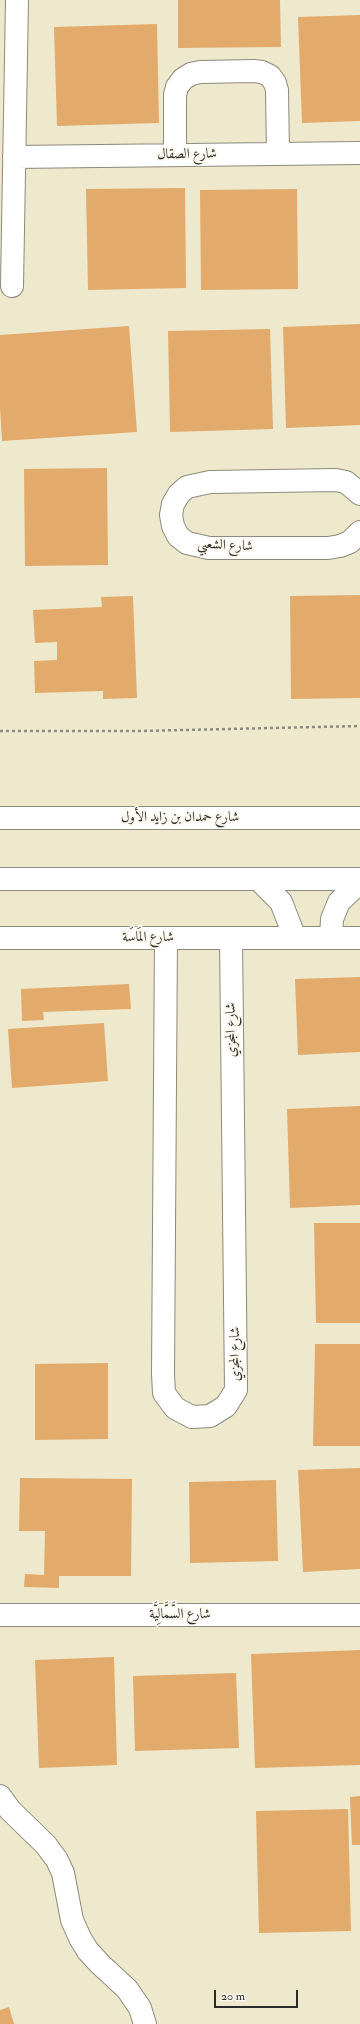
<!DOCTYPE html>
<meta charset="utf-8">
<style>
body{margin:0}
#map{position:relative;width:360px;height:2024px;overflow:hidden;background:#eee8cc;font-family:"IM FELL Double Pica",serif}
canvas{display:block}
.scale{position:absolute;left:214px;top:1990px;width:84px;height:18px;box-sizing:border-box;border:2px solid #2b2b2b;border-top:0;padding-left:5px;font-size:12px;line-height:14px;white-space:nowrap;color:#2b2b2b;-webkit-text-stroke:3px #fbf7ec;paint-order:stroke}
</style>
<div id="map">
<canvas width="360" height="2024"></canvas>
<div class="scale">20 m</div>
</div>
<script>
const g = document.querySelector('canvas').getContext('2d');
g.lineJoin = 'round';
function paint(path, color) {
  g.fillStyle = color;
  g.fill(path, 'evenodd');
}
function toPath(rows) {
  const path = new Path2D();
  for (const r of rows) {
    path.moveTo(r[0], r[1]);
    for (let i = 2; i < r.length; i += 2) path.lineTo(r[i], r[i + 1]);
  }
  return path;
}
function stroke(path, color, width, dash) {
  g.strokeStyle = color;
  g.lineWidth = width;
  g.lineCap = dash ? 'butt' : 'round';
  g.setLineDash(dash || []);
  g.stroke(path);
}
function label(font, color, halo, rows, align = 'center') {
  g.font = font + ' "IM FELL Double Pica",Amiri,serif';
  g.lineWidth = 3.5;
  g.setLineDash([]);
  g.textBaseline = 'middle';
  g.strokeStyle = halo;
  g.fillStyle = color;
  for (const [text, x, y, turn = 0] of rows) {
    g.save();
    g.translate(x, y);
    g.rotate((+turn || 0) * Math.PI / 180);
    g.textAlign = isNaN(turn) ? turn : align;
    if (halo) g.strokeText(text, 0, 0);
    g.fillText(text, 0, 0);
    g.restore();
  }
}
paint(toPath([
 [178,0,280,0,281,47,178,48],
 [360,15,360,121,302,123,298,17],
 [157,24,159,123,57,126,54,27],
 [185,188,186,288,88,290,86,189],
 [297,189,298,289,201,290,200,190],
 [360,324,360,425,286,428,283,327],
 [129,326,137,432,2,441,0,407,0,335],
 [270,329,273,429,170,432,168,331],
 [107,468,108,565,25,566,24,469],
 [360,595,360,698,291,699,290,596],
 [133,596,137,698,103,699,103,691,35,693,34,661,57,660,57,642,35,643,33,610,102,607,101,597],
 [360,977,360,1052,298,1055,295,979],
 [129,984,131,1009,43,1012,44,1020,22,1021,21,989],
 [104,1023,108,1081,12,1088,8,1029],
 [360,1106,360,1205,290,1208,287,1109],
 [314,1223,360,1223,360,1323,316,1323],
 [315,1344,360,1344,360,1446,313,1446],
 [108,1363,108,1439,35,1440,35,1364],
 [360,1468,360,1569,303,1572,298,1470],
 [20,1478,132,1479,131,1576,59,1576,59,1588,24,1587,25,1574,44,1575,45,1531,19,1531],
 [276,1480,278,1561,190,1563,189,1482],
 [360,1650,360,1765,255,1768,251,1654],
 [114,1657,117,1765,39,1768,35,1660],
 [236,1673,239,1748,135,1751,133,1676],
 [360,1796,360,1845,352,1845,350,1797],
 [348,1809,351,1931,259,1933,256,1811],
 [9,2007,14,2024,0,2024,0,2010]
]), '#e2ab6c');
const minor = toPath([
 [175,155,175,95,177,87,183,79,191,74,200,72,254,71,262,72,270,76,275,83,277,90,278,154],
 [14,157,360,153],
 [12,286,17,0],
 [360,494,346,482,336,480,210,482,187,487,179,494,173,504,171,515,173,526,178,536,187,543,209,548,328,548,340,546,350,542,360,532],
 [258,879,281,902,295,938],
 [0,938,360,938],
 [166,938,163,1374,164,1393,175,1408,192,1417,210,1416,226,1406,236,1390,231,938],
 [331,938,332,919,339,902,360,882],
 [0,1615,360,1615],
 [0,1796,10,1810,46,1845,57,1860,63,1873,72,1920,80,1938,88,1951,100,1964,127,1989,140,2008,145,2024]
]);
const major = toPath([
 [0,818,360,818],
 [0,879,360,879]
]);
stroke(minor, '#8c8a7c', 24);
stroke(major, '#8c8a7c', 24);
stroke(toPath([
 [0,731,140,731,360,726]
]), '#8c8a7c', 2.5, [3, 3]);
stroke(minor, '#fff', 22);
stroke(major, '#fff', 22);
label('14px', '#2b2b2b', '#fbf7ec', [
 ["شارع الصقال",187,155,-1],
 ["شارع الشعبي",225,546,3],
 ["شارع حمدان بن زايد الأول",180,818],
 ["شارع المَاسَة",148,938],
 ["شارع المجزي",232,1030,-91],
 ["شارع المجزي",236,1354,-90],
 ["شارع السَّمَّالِيَّة",180,1615]
]);
</script>
